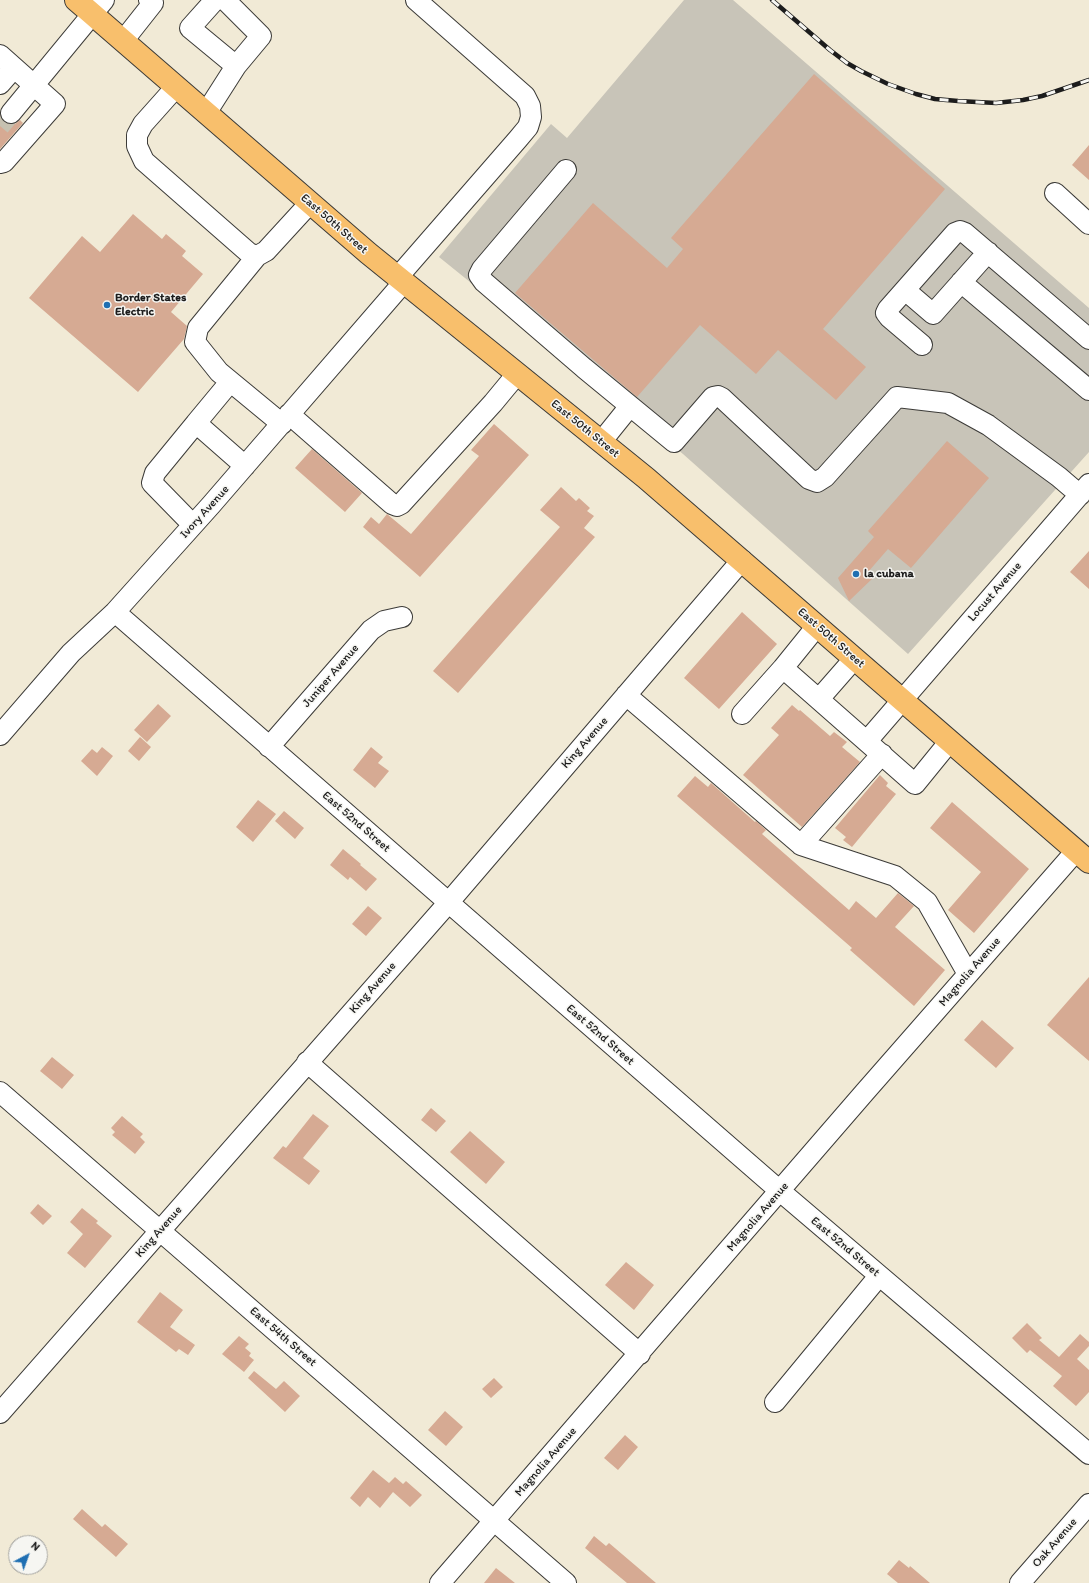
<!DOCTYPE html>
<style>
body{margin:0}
#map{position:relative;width:1089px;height:1583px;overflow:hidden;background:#f1ead6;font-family:Itim,sans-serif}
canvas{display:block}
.north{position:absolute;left:8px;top:1535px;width:40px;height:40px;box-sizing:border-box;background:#f6f6f2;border:1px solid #9f9f9c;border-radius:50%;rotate:41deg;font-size:11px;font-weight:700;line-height:16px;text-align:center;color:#1c1c1c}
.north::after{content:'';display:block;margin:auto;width:14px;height:18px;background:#1f6fb2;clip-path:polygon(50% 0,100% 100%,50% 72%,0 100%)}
</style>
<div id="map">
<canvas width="1089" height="1583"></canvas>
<div class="north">N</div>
</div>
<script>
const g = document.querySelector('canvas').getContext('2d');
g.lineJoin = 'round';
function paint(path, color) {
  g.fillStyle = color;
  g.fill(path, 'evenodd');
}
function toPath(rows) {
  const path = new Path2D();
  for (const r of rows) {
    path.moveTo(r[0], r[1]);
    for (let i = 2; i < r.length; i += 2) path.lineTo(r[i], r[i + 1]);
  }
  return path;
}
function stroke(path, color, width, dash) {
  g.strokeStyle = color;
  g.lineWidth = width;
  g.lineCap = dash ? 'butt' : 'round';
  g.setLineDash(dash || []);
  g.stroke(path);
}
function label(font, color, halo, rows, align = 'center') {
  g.font = font + ' Itim,sans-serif';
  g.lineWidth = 3;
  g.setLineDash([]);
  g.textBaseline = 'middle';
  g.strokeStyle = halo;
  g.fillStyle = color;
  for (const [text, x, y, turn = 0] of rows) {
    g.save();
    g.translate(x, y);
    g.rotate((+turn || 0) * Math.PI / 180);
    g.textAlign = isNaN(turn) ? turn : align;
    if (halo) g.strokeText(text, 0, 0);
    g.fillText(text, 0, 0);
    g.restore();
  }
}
paint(toPath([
 [684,0,733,0,1089,308,1089,452,908,654,683,454,439,257,551,124,567,138]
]), '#c8c4b8');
paint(toPath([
 [814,74,945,189,823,329,866,367,836,400,778,350,756,374,700,325,637,397,515,293,593,203,667,268,683,249,671,238],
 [0,115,3,122,9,124,15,124,20,120,23,123,0,149],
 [1089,145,1089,180,1072,165],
 [133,214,162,239,166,234,186,251,182,256,203,274,171,312,187,326,184,339,138,392,29,298,82,236,100,252],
 [494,424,529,455,420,577,363,527,371,517,379,524,387,514,411,534,479,456,471,450],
 [947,441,989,478,911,568,888,549,868,572,874,577,849,601,838,578,874,537,868,531],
 [312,449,362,493,345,512,295,468],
 [561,487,576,501,579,498,590,508,587,511,594,516,584,528,595,537,458,693,433,671,560,527,540,510],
 [1089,551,1089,589,1070,572],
 [742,612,777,644,719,709,684,678],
 [158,704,171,716,147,742,134,730],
 [792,705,799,711,800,710,830,736,834,732,847,742,842,747,860,762,802,827,743,775,779,735,771,728],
 [140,737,151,747,139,761,128,751],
 [102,747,113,756,97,776,81,761,92,749,97,753],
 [371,747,383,757,378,763,389,771,375,788,353,770],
 [880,775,888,783,886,786,896,794,852,847,843,840,846,837,835,828],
 [695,776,708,787,711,783,755,822,756,821,766,830,762,834,849,910,856,901,876,918,898,893,914,906,895,927,945,970,914,1006,850,950,852,948,677,796],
 [258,800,276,814,253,842,236,827],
 [952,802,1029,869,974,933,948,910,981,872,930,828],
 [284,811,304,828,295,839,275,821],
 [343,849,361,864,360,865,377,879,366,891,350,877,348,880,330,865],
 [368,906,382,918,366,936,352,924],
 [1089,977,1089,1061,1047,1025],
 [982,1020,1014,1048,996,1068,964,1040],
 [52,1057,74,1075,62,1089,40,1071],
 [431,1108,446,1121,436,1132,421,1120],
 [313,1114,329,1126,303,1158,320,1171,309,1185,273,1158,283,1146,286,1148],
 [122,1116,143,1134,140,1137,145,1142,135,1154,112,1135,115,1132,111,1128],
 [470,1131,505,1162,486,1184,450,1152],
 [38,1204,52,1216,43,1225,30,1213],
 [82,1208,98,1221,96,1223,112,1236,85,1268,67,1253,83,1234,70,1222],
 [626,1262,654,1285,634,1310,605,1285],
 [160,1292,183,1310,170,1327,195,1345,188,1355,179,1349,176,1352,137,1322],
 [1027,1323,1042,1338,1039,1340,1059,1357,1080,1334,1089,1342,1089,1346,1077,1359,1089,1370,1089,1392,1076,1406,1053,1386,1062,1376,1030,1350,1027,1353,1012,1338],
 [239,1336,249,1344,245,1348,251,1353,249,1356,254,1360,244,1372,222,1354],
 [254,1371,276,1389,284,1381,300,1396,285,1412,248,1378],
 [494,1378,503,1387,491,1398,482,1389],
 [445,1411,463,1427,446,1446,428,1430],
 [625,1435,638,1447,618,1470,604,1458],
 [373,1470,389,1483,395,1477,403,1484,406,1481,422,1495,410,1507,393,1492,380,1508,368,1497,360,1507,350,1498],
 [82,1509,102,1527,105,1524,128,1544,116,1557,73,1519],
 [594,1536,606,1546,609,1543,656,1583,627,1583,585,1548],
 [899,1560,909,1568,910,1566,930,1583,898,1583,887,1574],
 [496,1568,515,1583,484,1583]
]), '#d6aa93');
stroke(toPath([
 [0,126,11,113]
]), '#c6c1b1', 20, [20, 10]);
const minor = toPath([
 [215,0,190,28,236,66],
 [123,41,153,3,149,0],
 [0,55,55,104,4,162,0,163],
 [0,84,14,68],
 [176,87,143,124,137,135,137,146,144,161,249,253,257,256,266,251,310,203],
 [11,113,104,0],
 [206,113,236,66,261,36,225,0],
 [566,170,482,269,479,275,484,282,584,368,674,442,713,397,718,396,722,398,809,479,817,482,825,477,897,397,948,403,988,425,1059,477,1080,495],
 [1055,193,1089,224],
 [257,256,198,328,195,342,219,372,282,424],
 [397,278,518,139,528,127,531,117,530,106,525,96,416,0],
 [961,282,1089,390],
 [905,290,933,314,988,252],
 [922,345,889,317,886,313,888,309,955,233,960,231,965,233,1089,339],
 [230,382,196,423,245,466],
 [289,414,392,504,397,506,401,504,493,403,517,374],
 [601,442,630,406],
 [193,525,152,483,155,473,196,423],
 [115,612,780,1191,1089,1454],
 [817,626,783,668,915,784,950,741],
 [626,695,801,845,882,754],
 [819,699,854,659],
 [742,714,783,668],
 [0,735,71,653,115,612,211,505,403,283],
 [867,741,1089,484],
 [269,747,371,630,384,621,402,617],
 [801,845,895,876,927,902,968,974],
 [307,1062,640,1354],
 [0,1092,566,1583],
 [775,1402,879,1276],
 [0,1413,449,902,742,560],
 [440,1583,864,1093,1076,851],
 [1020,1583,1089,1504]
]);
const major = toPath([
 [76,0,368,253,646,478,1089,862]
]);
stroke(minor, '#3c3b38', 22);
stroke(major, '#3c3b38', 24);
stroke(minor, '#fff', 20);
stroke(major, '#f8bf6c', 22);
const rail = toPath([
 [772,0,830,50,847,63,861,71,888,84,916,94,935,99,958,101,996,103,1023,100,1042,96,1089,80]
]);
stroke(rail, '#1c1c1c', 4.5);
stroke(rail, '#f6f6f2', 3, [9]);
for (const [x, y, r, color] of [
 [107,305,4,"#1f6fb2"],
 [856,574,4,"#1f6fb2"]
]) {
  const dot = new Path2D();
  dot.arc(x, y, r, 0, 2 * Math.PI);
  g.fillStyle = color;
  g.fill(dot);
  stroke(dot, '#f6f6f2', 1.5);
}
label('12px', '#1c1c1c', '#f6f6f2', [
 ["East 50th Street",334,224,41],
 ["East 50th Street",585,429,39],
 ["Ivory Avenue",205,512,-48],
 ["Locust Avenue",995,592,-49],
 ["East 50th Street",831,638,41],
 ["Juniper Avenue",331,676,-49],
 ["King Avenue",585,743,-49],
 ["East 52nd Street",356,822,41],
 ["Magnolia Avenue",970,972,-49],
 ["King Avenue",373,988,-49],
 ["East 52nd Street",600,1035,41],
 ["Magnolia Avenue",758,1217,-49],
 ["King Avenue",159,1232,-49],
 ["East 52nd Street",845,1247,40],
 ["East 54th Street",283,1337,41],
 ["Magnolia Avenue",546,1462,-49],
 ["Oak Avenue",1055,1543,-49]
]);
label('bold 12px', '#1c1c1c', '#f6f6f2', [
 ["Border States",115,298],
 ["Electric",115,312],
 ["la cubana",864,574]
], 'left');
</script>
